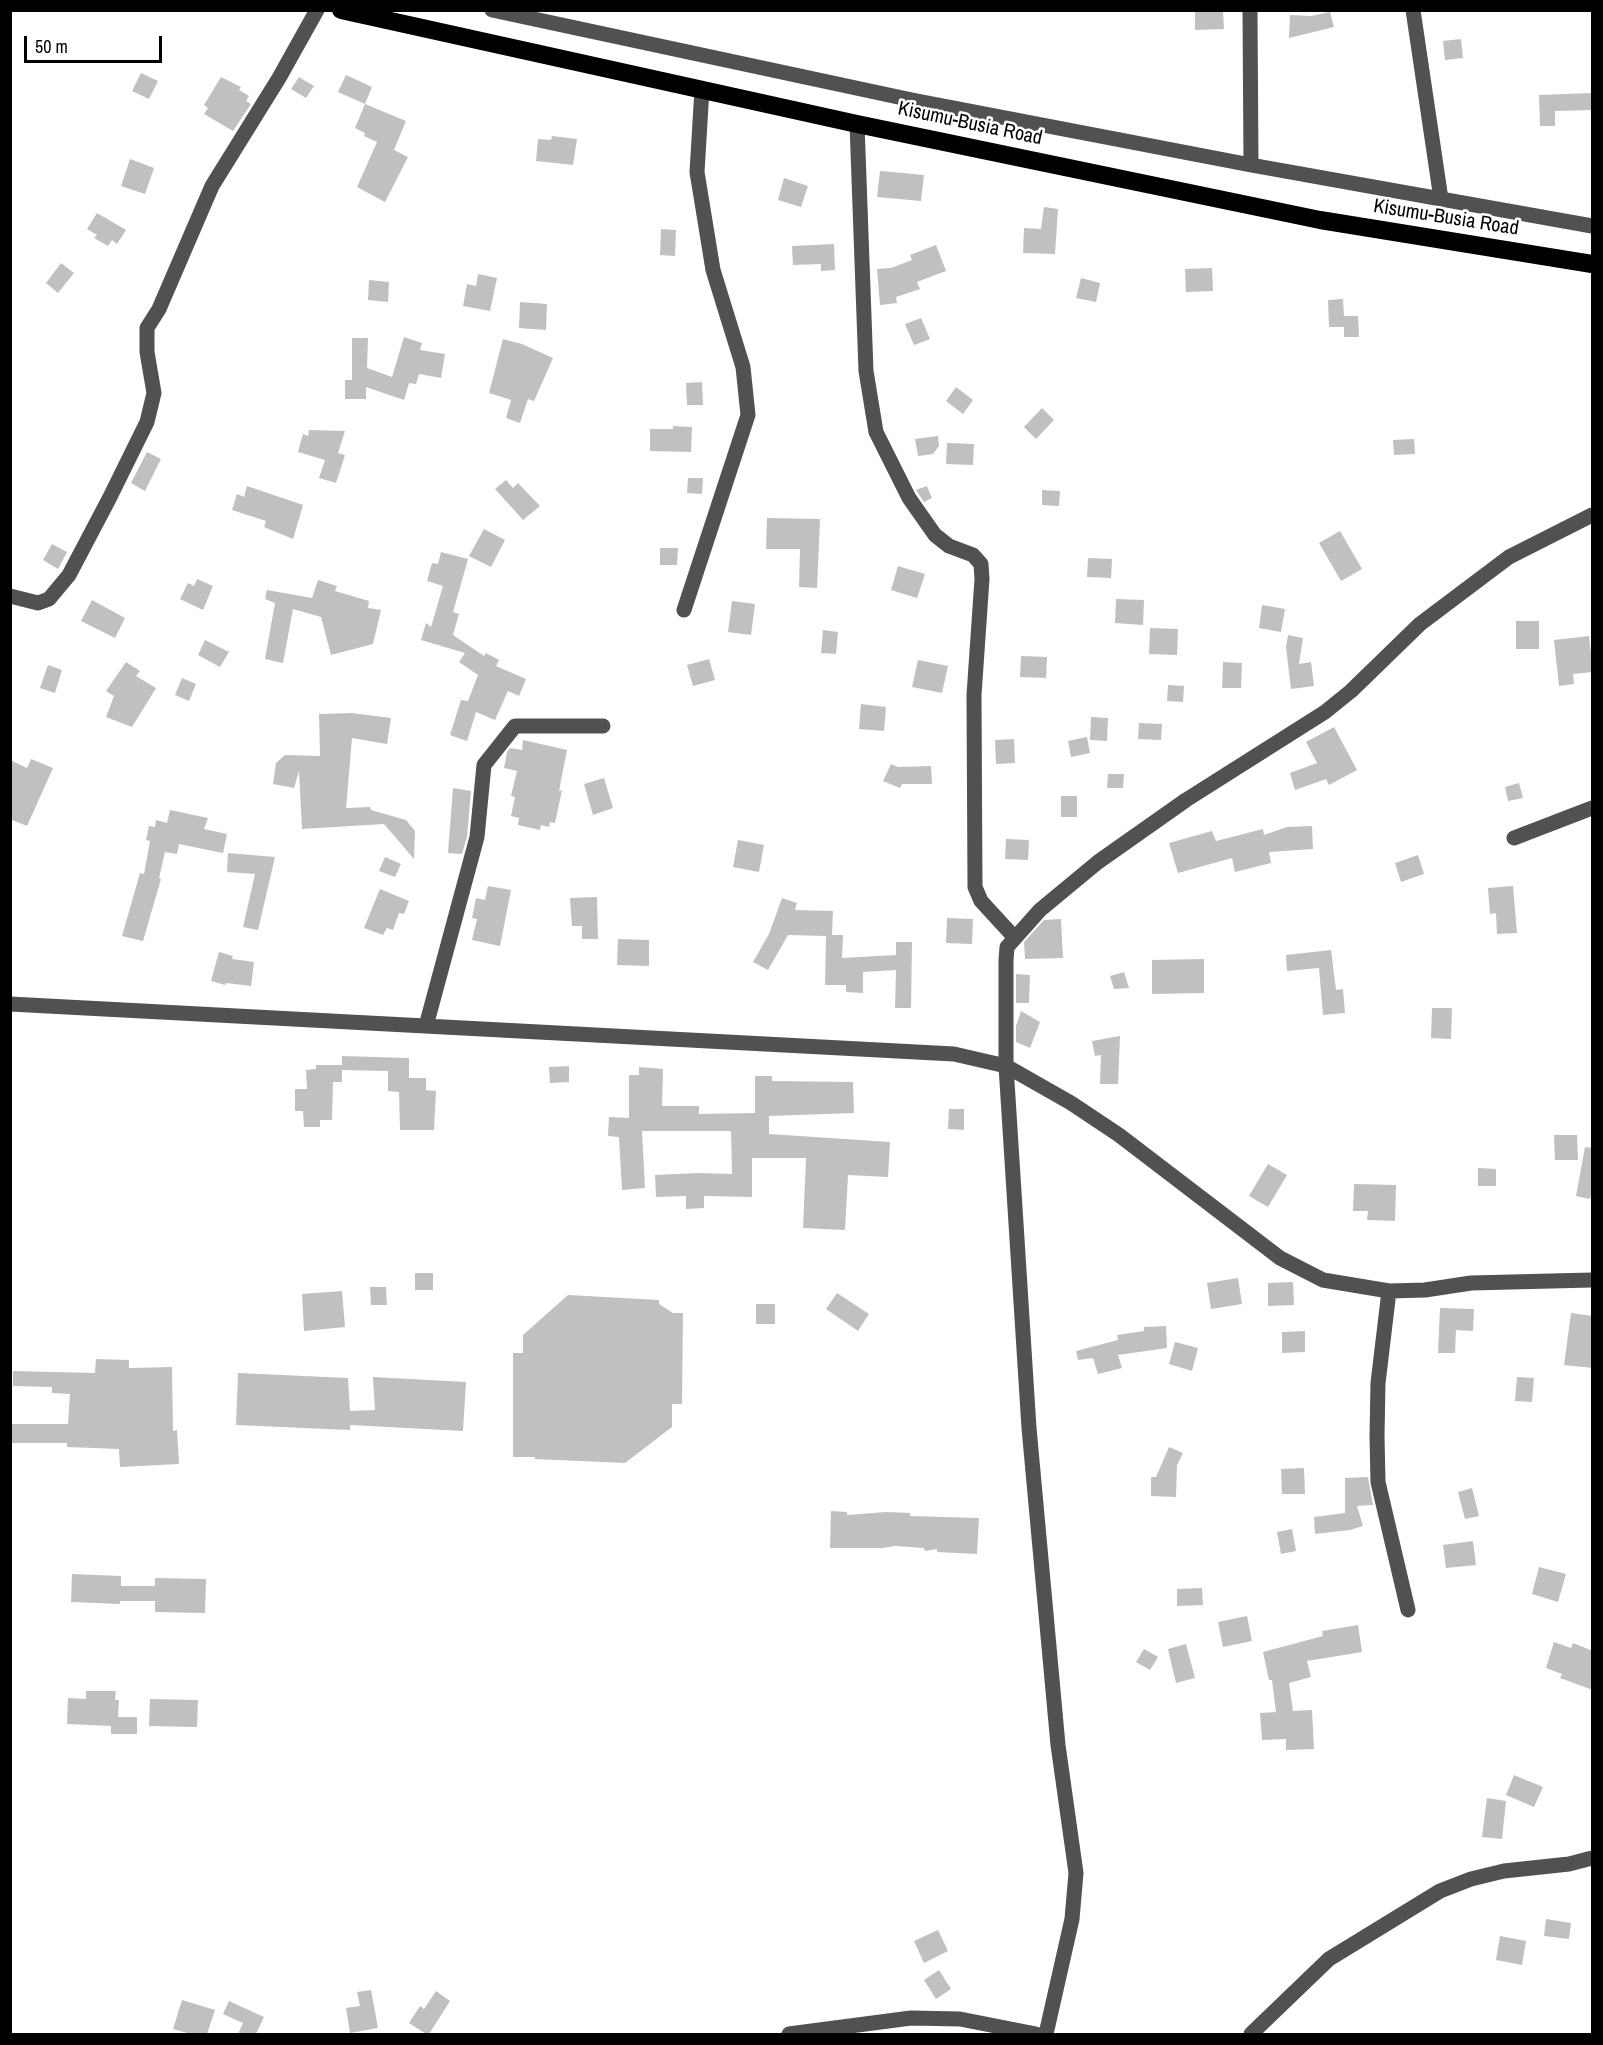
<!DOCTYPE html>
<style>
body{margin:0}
#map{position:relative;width:1603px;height:2045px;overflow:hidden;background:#fff;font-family:"Archivo Narrow",sans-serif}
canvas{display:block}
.frame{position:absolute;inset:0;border:12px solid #000;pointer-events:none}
.scale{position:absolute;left:24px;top:36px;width:138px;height:27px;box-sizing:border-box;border:3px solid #000;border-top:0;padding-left:8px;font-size:18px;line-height:21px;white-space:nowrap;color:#000;-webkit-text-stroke:4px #fff;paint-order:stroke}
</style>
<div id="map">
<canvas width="1603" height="2045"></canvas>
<div class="frame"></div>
<div class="scale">50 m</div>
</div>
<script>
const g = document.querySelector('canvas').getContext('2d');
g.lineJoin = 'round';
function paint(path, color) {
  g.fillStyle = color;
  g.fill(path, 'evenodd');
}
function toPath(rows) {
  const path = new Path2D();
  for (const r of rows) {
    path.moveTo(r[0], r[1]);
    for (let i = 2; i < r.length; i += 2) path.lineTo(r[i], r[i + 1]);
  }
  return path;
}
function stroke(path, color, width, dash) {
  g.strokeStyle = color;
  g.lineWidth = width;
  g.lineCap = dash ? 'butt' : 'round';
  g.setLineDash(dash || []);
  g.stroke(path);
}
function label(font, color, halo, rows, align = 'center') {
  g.font = font + ' "Archivo Narrow",sans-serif';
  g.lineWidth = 5;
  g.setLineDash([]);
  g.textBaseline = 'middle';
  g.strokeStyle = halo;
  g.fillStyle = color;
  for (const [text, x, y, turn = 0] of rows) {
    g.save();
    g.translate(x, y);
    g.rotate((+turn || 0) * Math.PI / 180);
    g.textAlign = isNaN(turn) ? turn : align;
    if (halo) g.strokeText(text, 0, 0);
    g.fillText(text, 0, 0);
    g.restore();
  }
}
paint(toPath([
 [1195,10,1223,10,1224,29,1195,30],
 [1330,12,1334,27,1289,38,1290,15,1311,16],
 [1461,39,1463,58,1445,60,1443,41],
 [141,73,158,81,149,99,132,91],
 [346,75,372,87,365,104,338,92],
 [221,77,241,87,239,90,249,96,246,101,251,104,233,131,204,114,208,108,204,105],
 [299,77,314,86,306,98,291,89],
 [1593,93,1593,110,1555,111,1555,126,1540,126,1539,95],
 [365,104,406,121,394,150,408,157,385,202,357,187,377,142,364,136,365,133,355,128],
 [552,136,577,139,573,165,536,161,538,139,551,140],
 [130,159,154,168,145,194,121,186],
 [880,171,924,175,921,201,877,197],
 [784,178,808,186,801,207,778,200],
 [1044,207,1058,209,1055,254,1023,253,1024,228,1041,229],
 [97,213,126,230,117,244,112,240,108,246,94,238,97,235,87,229],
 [661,229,676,230,675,256,660,255],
 [834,244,835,270,821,271,821,264,793,265,792,246],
 [936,245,946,271,917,282,920,289,896,297,897,303,880,305,877,269,891,268,912,260,910,255],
 [61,263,74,273,58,293,46,283],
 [1212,268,1213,291,1186,292,1185,269],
 [478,274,497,278,490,311,463,306,467,284,476,286],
 [1081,278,1100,283,1096,302,1076,298],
 [369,280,389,282,388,302,368,300],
 [1343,299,1344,316,1358,316,1359,337,1344,337,1344,327,1329,327,1328,300],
 [520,302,547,304,546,330,519,328],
 [921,318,930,339,914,345,905,324],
 [404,337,422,343,420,350,445,354,441,378,419,374,416,384,409,383,404,400,366,387,366,399,345,399,345,380,352,380,352,338,368,338,367,368,392,377],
 [503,339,522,344,553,358,534,401,528,399,520,423,506,418,511,400,489,393],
 [702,382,703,405,687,405,686,383],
 [956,387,973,400,963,414,946,401],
 [1042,408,1054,420,1036,439,1024,427],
 [673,426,692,427,691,452,650,451,650,429,673,429],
 [309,430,345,431,338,453,345,455,336,483,319,478,325,460,298,452,303,434,308,436],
 [938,436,939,446,933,454,918,456,915,439],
 [1414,439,1415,454,1394,455,1393,440],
 [947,443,974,444,973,465,946,464],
 [147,452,161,459,145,491,131,483],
 [688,478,703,478,702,494,687,493],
 [506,480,513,488,518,483,540,506,523,520,495,489],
 [247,486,303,505,293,539,264,527,266,521,232,510,237,494,244,497],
 [927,486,932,498,924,502,916,490],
 [1042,490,1060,491,1059,506,1042,505],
 [767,518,820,519,817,588,799,587,800,549,766,549],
 [484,529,505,540,491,567,469,556],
 [1340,531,1362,569,1341,581,1319,543],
 [52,544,67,552,58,569,43,560],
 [660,548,678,548,677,565,660,565],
 [441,552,468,559,453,612,459,614,453,635,484,656,486,653,499,660,496,666,526,679,519,696,508,691,495,720,476,712,467,741,450,735,461,700,468,701,478,675,459,662,465,653,421,640,426,623,431,627,443,586,427,581,432,563,438,564],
 [1088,558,1112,559,1111,578,1087,577],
 [898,566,925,574,917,598,891,590],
 [197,579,213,586,203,610,180,599,188,583,194,586],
 [318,580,337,586,335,591,369,601,368,608,381,610,373,644,331,655,321,617,293,609,283,663,265,659,275,603,265,599,267,590,312,598],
 [1116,599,1144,600,1143,625,1115,623],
 [92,600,125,618,115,638,81,621],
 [732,601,755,604,751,635,728,632],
 [1262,605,1285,609,1281,632,1259,628],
 [1516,621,1539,621,1539,649,1516,649],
 [1150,628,1178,629,1177,655,1149,654],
 [823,630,838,632,836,654,821,653],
 [1288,635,1303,638,1299,664,1311,662,1314,686,1291,689,1286,647],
 [1589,636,1593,672,1573,674,1574,684,1559,686,1554,640],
 [205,640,229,652,220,667,198,655],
 [1021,656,1047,657,1046,678,1020,677],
 [709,659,715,680,693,686,687,665],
 [918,660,948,666,942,693,912,687],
 [126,662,140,671,136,676,156,688,132,727,106,717,114,696,106,691],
 [1223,662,1242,663,1241,688,1222,688],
 [48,665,62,670,55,693,40,688],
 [182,678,196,684,189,701,175,695],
 [1168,685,1184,686,1183,702,1167,701],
 [861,704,886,707,884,731,859,729],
 [352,713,391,718,387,744,352,738,346,808,370,807,371,810,406,820,415,831,414,859,384,824,302,829,299,771,294,788,273,784,276,763,285,755,320,756,319,714],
 [1091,717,1108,718,1107,741,1090,740],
 [1139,723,1162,724,1161,740,1138,739],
 [1334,727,1357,770,1329,785,1326,779,1295,790,1290,773,1317,763,1306,742],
 [1087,737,1090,753,1071,757,1068,741],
 [1014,739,1015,763,996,764,995,740],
 [523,740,567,750,559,791,562,790,555,823,550,822,549,827,541,825,540,830,518,825,519,818,511,816,515,797,511,796,517,771,504,768,507,752,510,748,522,750],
 [31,759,53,768,27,826,10,819,10,760,27,768],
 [891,764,898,767,931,766,932,784,902,784,900,788,883,781],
 [1108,774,1124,774,1123,788,1107,788],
 [604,778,613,808,593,815,584,784],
 [1519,783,1523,798,1508,801,1505,787],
 [453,788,471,791,467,837,462,854,448,853],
 [1061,796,1077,796,1077,817,1061,817],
 [170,810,208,818,204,829,227,834,223,853,179,844,177,854,165,852,159,878,161,879,143,941,122,936,140,873,144,874,150,841,146,840,149,826,155,827,156,820,167,823],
 [1312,826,1313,849,1269,852,1271,863,1235,872,1232,858,1178,873,1169,843,1212,831,1216,841,1263,829,1264,835,1287,827],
 [1006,839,1029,840,1028,860,1005,859],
 [738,840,764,845,759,872,733,867],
 [228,853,275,857,258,930,243,927,255,874,227,872],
 [1418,855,1424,874,1401,882,1395,863],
 [385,857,401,864,395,877,379,871],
 [488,886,511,890,500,946,472,940,477,919,472,918,476,898,485,900],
 [1513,886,1517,933,1497,934,1496,913,1490,914,1488,888],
 [380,889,409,901,404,914,399,913,393,930,387,928,383,935,364,928],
 [597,897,598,939,582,939,582,926,572,926,570,898],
 [782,898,797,903,795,910,833,911,832,935,843,935,842,958,896,955,896,942,912,942,911,1008,895,1008,896,970,863,972,863,993,846,992,846,985,825,985,826,936,788,935,768,970,753,962,769,934],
 [947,918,973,919,972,944,946,943],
 [1061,919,1063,958,1025,959,1024,942,1044,920],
 [618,939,649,940,649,966,617,965],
 [1331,950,1336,990,1343,989,1345,1013,1323,1015,1319,968,1287,971,1286,955],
 [219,952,233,956,232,959,254,962,251,986,226,983,225,985,211,981],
 [1204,959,1204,993,1152,994,1152,960],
 [1124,972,1129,988,1114,989,1110,976],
 [1016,974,1030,975,1029,1003,1016,1003],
 [1432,1008,1452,1008,1451,1039,1431,1038],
 [1021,1011,1040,1022,1030,1048,1016,1042,1016,1026],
 [1120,1036,1118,1084,1100,1084,1101,1055,1095,1056,1092,1041],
 [342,1056,409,1058,409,1078,426,1078,426,1090,436,1091,434,1130,400,1130,399,1092,388,1091,388,1071,342,1070,342,1082,333,1082,332,1120,320,1120,320,1127,304,1127,303,1111,295,1111,295,1089,307,1089,306,1070,316,1069,316,1065,342,1065],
 [569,1066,569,1082,550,1083,549,1067],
 [639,1067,663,1069,662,1106,699,1106,699,1114,755,1113,755,1076,772,1076,772,1081,853,1082,854,1113,769,1116,769,1134,890,1142,888,1177,848,1175,845,1230,803,1228,806,1158,752,1158,752,1197,704,1196,704,1208,686,1209,686,1196,656,1197,655,1175,698,1173,732,1174,731,1131,642,1131,645,1188,622,1190,619,1137,608,1136,609,1117,629,1118,629,1075,639,1075],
 [949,1109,964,1109,964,1130,948,1129],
 [1554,1135,1577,1135,1578,1160,1555,1160],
 [1585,1147,1593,1148,1593,1186,1590,1199,1576,1196],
 [1268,1164,1287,1175,1268,1207,1249,1196],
 [1478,1168,1496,1169,1496,1186,1478,1186],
 [1354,1184,1396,1185,1395,1221,1367,1220,1368,1211,1353,1211],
 [415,1273,433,1273,433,1290,415,1290],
 [1238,1278,1242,1304,1211,1309,1207,1283],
 [1293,1282,1294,1305,1268,1306,1268,1283],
 [370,1287,386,1287,387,1305,371,1305],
 [342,1291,345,1327,304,1331,302,1294],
 [837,1293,869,1314,858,1331,826,1309],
 [568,1295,659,1300,659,1304,673,1313,683,1313,682,1404,672,1404,672,1427,625,1463,535,1459,535,1457,513,1457,513,1353,523,1353,523,1335],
 [756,1304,775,1304,775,1324,756,1324],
 [1440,1308,1474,1309,1473,1331,1456,1330,1455,1353,1438,1353],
 [1571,1313,1593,1316,1593,1368,1564,1365],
 [1166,1326,1167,1348,1118,1355,1122,1368,1098,1374,1093,1358,1078,1360,1076,1351,1118,1340,1117,1335,1144,1331,1144,1327],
 [1305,1331,1305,1352,1282,1353,1282,1332],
 [1175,1342,1198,1348,1192,1371,1169,1364],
 [96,1359,129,1360,129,1368,172,1367,173,1431,177,1430,179,1464,120,1467,119,1449,67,1447,67,1443,10,1443,10,1424,68,1424,70,1394,52,1393,52,1387,13,1386,13,1371,95,1373],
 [238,1373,348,1378,350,1411,375,1410,373,1377,466,1382,463,1431,350,1425,350,1430,236,1425],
 [1517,1377,1534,1378,1532,1402,1515,1401],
 [1169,1447,1183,1453,1177,1465,1176,1497,1151,1496,1151,1477,1156,1477],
 [1304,1468,1305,1494,1282,1494,1281,1469],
 [1368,1477,1373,1505,1357,1506,1363,1526,1350,1530,1315,1534,1314,1517,1345,1513,1345,1478],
 [1472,1488,1479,1516,1465,1519,1458,1492],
 [831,1511,847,1512,847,1515,886,1512,910,1513,910,1516,979,1518,977,1554,937,1552,937,1549,925,1551,924,1548,895,1546,883,1548,830,1548],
 [1292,1529,1296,1551,1281,1554,1277,1532],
 [1473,1541,1476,1565,1446,1568,1443,1545],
 [1539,1567,1566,1574,1558,1602,1532,1594],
 [72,1574,121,1576,121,1586,155,1586,155,1578,206,1579,205,1613,155,1612,155,1601,120,1601,120,1604,71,1602],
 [1202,1588,1203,1605,1177,1606,1177,1589],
 [1247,1616,1252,1641,1223,1647,1218,1622],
 [1358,1625,1362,1652,1307,1661,1311,1677,1289,1683,1293,1711,1312,1710,1314,1749,1286,1750,1286,1739,1262,1740,1260,1713,1276,1712,1272,1680,1269,1680,1263,1652,1323,1636,1322,1631],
 [1554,1642,1571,1648,1573,1643,1593,1651,1593,1690,1560,1678,1562,1674,1546,1668],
 [1186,1644,1195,1678,1176,1683,1168,1649],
 [1144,1649,1158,1657,1150,1670,1136,1662],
 [86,1691,116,1691,115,1700,119,1700,118,1717,137,1717,137,1734,111,1734,111,1726,67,1724,68,1698,86,1699],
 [150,1699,198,1700,197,1727,149,1726],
 [1514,1775,1543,1787,1534,1807,1506,1795],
 [1487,1798,1506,1801,1502,1839,1482,1837],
 [1546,1919,1571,1923,1569,1939,1544,1936],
 [938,1930,948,1951,924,1963,914,1941],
 [1500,1936,1526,1941,1522,1965,1496,1960],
 [939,1970,951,1989,936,1999,924,1980],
 [371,1990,378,2028,350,2033,346,2008,360,2006,357,1992],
 [436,1991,450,2001,429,2034,426,2034,409,2023,420,2006,424,2009],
 [182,2000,215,2010,207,2034,191,2034,173,2029],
 [229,2001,264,2017,256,2034,238,2034,243,2023,223,2014]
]), '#c0c0c0');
stroke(toPath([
 [492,10,912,100,1251,165,1592,226],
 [1250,10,1251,165],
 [1413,10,1441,199],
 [857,124,866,371,876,432,909,498,935,535,949,546,973,555,981,564,982,579,974,695,975,887,981,901,1015,938],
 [10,596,38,603,49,599,69,575,109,499,147,422,154,393,147,352,147,328,159,309,212,186,279,78,317,10],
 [684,610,748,415,743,367,713,270,697,172,702,89],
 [1514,838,1592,808],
 [10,1004,954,1054,1006,1066,1071,1103,1119,1135,1280,1258,1323,1280,1389,1291,1425,1290,1471,1283,1592,1280],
 [426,1026,477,837,484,765,515,726,603,726],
 [1389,1291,1378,1383,1377,1436,1378,1482,1408,1610],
 [789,2034,911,2018,960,2019,1036,2034],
 [1046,2034,1072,1919,1076,1873,1058,1745,1029,1428,1006,1066,1006,960,1007,947,1040,910,1098,862,1186,800,1325,712,1351,691,1420,624,1509,557,1592,515],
 [1251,2034,1329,1959,1440,1891,1471,1879,1504,1871,1569,1864,1592,1858]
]), '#515151', 15);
stroke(toPath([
 [341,10,857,124,1320,220,1592,264]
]), '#000', 18);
label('20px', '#000', '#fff', [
 ["Kisumu-Busia Road",970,124,12],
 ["Kisumu-Busia Road",1446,218,9]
]);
</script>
